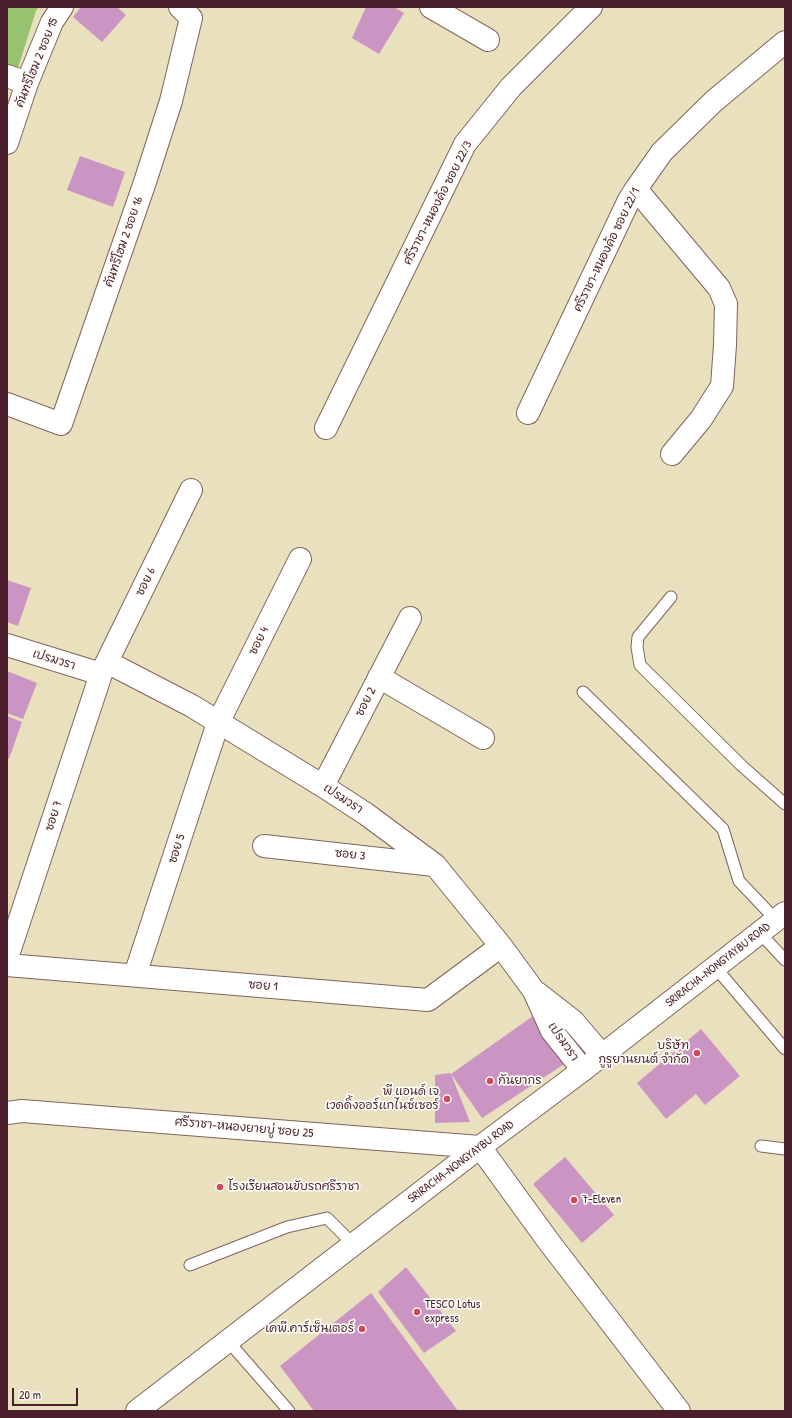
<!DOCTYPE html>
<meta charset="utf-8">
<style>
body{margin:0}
#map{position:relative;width:792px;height:1418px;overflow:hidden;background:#e9e1be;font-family:"Patrick Hand",sans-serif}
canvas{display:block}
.frame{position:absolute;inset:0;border:8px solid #4a1f2b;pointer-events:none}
.scale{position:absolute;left:12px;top:1388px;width:66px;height:18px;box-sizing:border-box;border:2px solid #4a1f2b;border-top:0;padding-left:5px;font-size:12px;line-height:14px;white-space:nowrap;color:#4a1f2b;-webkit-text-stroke:3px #fdfcf7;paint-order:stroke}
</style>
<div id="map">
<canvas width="792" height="1418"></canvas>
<div class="frame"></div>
<div class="scale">20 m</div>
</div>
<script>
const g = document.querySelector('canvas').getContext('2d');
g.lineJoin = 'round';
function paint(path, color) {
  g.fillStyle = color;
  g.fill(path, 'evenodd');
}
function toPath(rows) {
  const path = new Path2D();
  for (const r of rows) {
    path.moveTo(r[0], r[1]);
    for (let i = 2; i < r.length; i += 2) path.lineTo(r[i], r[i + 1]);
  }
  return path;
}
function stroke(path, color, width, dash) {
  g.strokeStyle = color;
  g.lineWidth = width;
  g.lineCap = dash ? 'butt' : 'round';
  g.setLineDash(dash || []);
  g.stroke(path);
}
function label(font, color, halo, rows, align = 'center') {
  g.font = font + ' "Patrick Hand","Playpen Sans Thai",sans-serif';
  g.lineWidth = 3.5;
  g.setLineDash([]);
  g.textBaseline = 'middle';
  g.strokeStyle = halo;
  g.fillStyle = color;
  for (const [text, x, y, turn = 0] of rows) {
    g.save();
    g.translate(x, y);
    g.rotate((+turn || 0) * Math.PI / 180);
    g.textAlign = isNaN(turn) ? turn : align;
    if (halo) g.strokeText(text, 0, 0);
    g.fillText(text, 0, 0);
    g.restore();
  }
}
paint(toPath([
 [7,7,39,7,36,11,17,71,7,67]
]), '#97c371');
paint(toPath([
 [81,7,117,7,126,15,102,42,73,17],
 [366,7,394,7,404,13,379,54,352,38],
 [80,156,125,172,113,207,67,190],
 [7,580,31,588,18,626,7,622],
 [7,671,37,683,23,719,7,713],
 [7,716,22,722,9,759,7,758],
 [533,1016,566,1063,482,1118,451,1074],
 [701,1029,740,1076,705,1105,696,1094,666,1119,637,1083],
 [450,1073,451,1074,470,1122,435,1123,435,1075],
 [565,1157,614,1215,582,1243,533,1184],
 [406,1267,456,1331,424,1353,378,1292],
 [371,1293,458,1411,314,1411,280,1366]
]), '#ca95c3');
const lane = toPath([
 [671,597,638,637,637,647,640,665,742,766,785,804],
 [583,692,723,829,739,881,776,920],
 [760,933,785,960],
 [715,967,785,1049],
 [761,1146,785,1149],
 [190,1265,287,1227,327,1218,353,1244],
 [228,1341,289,1411]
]);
const street = toPath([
 [431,7,488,40],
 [7,76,27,83],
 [7,143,27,83,52,22,62,7],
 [636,189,719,288,726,304,725,345,722,386,701,419,672,454],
 [7,404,61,424,145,182,171,101,191,18,180,7],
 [528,413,629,200,636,189,662,152,714,101,785,42],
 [326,428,465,144,511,87,591,7],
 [7,645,101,674],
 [107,662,192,706,323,786,366,814,435,865,501,946,534,991,552,1031,583,1070],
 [379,677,483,738],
 [323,786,410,618],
 [264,846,434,865],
 [7,958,101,674,191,490],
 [7,965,428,1000,501,946],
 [135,975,218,723,300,559],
 [537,993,573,1021,602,1055]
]);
const secondary = toPath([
 [7,1113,22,1111,480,1147,549,1242,679,1411],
 [137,1411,480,1147,583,1070,785,913]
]);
stroke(lane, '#82635e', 13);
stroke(street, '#82635e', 24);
stroke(secondary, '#82635e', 24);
stroke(lane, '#fff', 11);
stroke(street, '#fff', 22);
stroke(secondary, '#fff', 22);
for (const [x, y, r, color] of [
 [697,1053,4,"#d1495b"],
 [490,1081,4,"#d1495b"],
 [447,1099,4,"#d1495b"],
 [220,1187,4,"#d1495b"],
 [574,1200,4,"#d1495b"],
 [417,1312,4,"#d1495b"],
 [362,1329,4,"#d1495b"]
]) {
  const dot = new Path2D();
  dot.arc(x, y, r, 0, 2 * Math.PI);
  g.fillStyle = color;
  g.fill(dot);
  stroke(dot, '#fdfcf7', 1.5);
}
label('12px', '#4a1f2b', '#fdfcf7', [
 ["คันทรีโฮม 2 ซอย 15",37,63,-68],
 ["ศรีราชา-หนองค้อ ซอย 22/3",438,203,-63],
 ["คันทรีโฮม 2 ซอย 16",124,242,-71],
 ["ศรีราชา-หนองค้อ ซอย 22/1",607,250,-64],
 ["ซอย 6",146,582,-64],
 ["ซอย 4",259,641,-63],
 ["เปรมวรา",54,660,17],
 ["ซอย 2",366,702,-63],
 ["เปรมวรา",343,799,33],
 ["ซอย 7",54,816,-72],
 ["ซอย 5",177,849,-72],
 ["ซอย 3",350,855,6],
 ["SRIRACHA-NONGYAYBU ROAD",718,965,-38],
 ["ซอย 1",263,986,5],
 ["เปรมวรา",563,1042,55],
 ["ศรีราชา-หนองยายบู่ ซอย 25",244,1128,5],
 ["SRIRACHA-NONGYAYBU ROAD",461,1162,-37]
]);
label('12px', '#4a1f2b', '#fdfcf7', [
 ["บริษัท",689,1046,"right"],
 ["กูรูยานยนต์ จำกัด",689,1060,"right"],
 ["กันยากร",498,1081],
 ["พี แอนด์ เจ",439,1092,"right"],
 ["เวดดิ้งออร์แกไนซ์เซอร์",439,1106,"right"],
 ["โรงเรียนสอนขับรถศรีราชา",228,1187],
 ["7-Eleven",582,1200],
 ["TESCO Lotus",425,1305],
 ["express",425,1319],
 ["เคพี.คาร์เซ็นเตอร์",354,1329,"right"]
], 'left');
</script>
